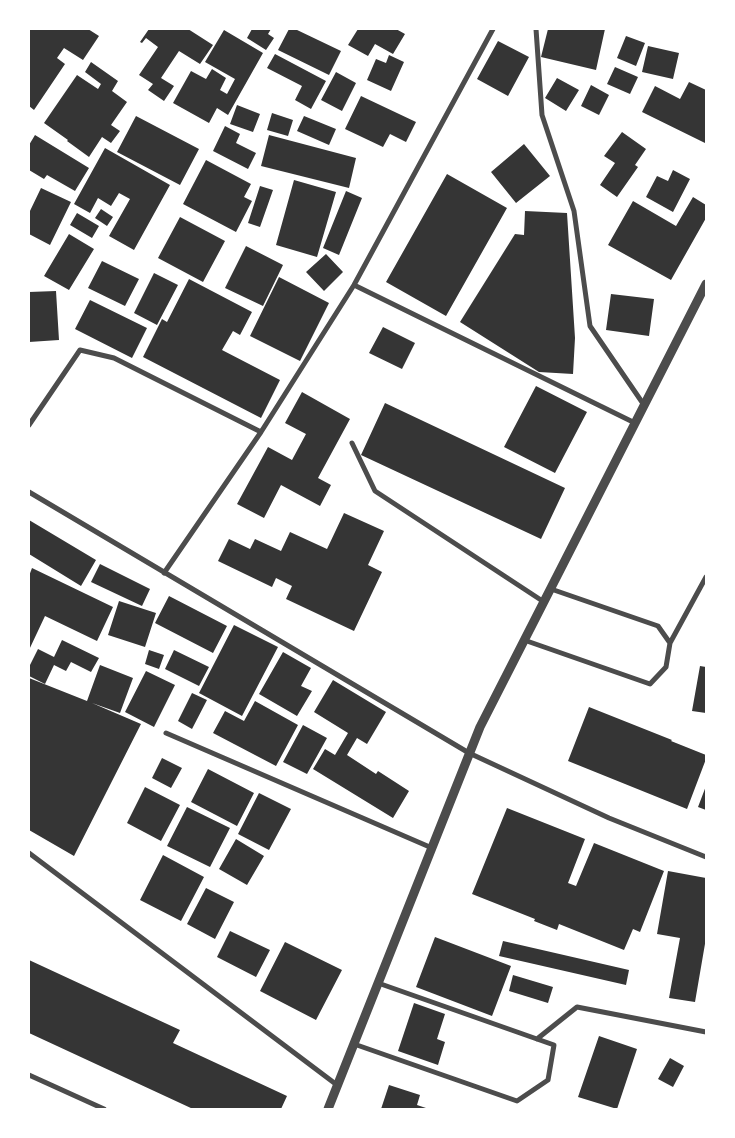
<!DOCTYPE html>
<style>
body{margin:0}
#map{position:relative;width:735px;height:1138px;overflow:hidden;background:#fff;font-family:Lato,sans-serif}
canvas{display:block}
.frame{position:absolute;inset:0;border:30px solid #fff;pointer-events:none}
</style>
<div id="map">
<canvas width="735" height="1138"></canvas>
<div class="frame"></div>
</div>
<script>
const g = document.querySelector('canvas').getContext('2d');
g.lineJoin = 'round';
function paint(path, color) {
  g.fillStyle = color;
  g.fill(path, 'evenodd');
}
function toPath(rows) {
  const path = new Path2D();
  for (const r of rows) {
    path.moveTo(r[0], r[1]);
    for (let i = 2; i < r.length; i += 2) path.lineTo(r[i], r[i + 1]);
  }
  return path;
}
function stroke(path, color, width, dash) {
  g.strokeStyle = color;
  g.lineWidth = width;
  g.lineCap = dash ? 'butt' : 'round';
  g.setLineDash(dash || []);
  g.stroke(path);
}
paint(toPath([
 [29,29,88,29,99,36,83,60,64,48,57,58,65,64,34,110,29,106],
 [149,29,188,29,213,45,200,64,179,51,161,78,174,86,164,101,148,90,153,84,139,75,158,47,146,38,142,43,140,42],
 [252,29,271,29,268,34,274,38,266,50,247,38],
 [289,29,295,29,341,51,329,75,278,50],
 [358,29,396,29,405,34,393,54,375,44,368,56,348,45],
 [548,29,605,29,596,70,541,57],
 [224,30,263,53,228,115,217,108,209,123,173,103,191,71,206,79,212,69,226,78,220,90,227,94,235,79,205,62],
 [626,36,645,43,636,66,617,58],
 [498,41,529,57,508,96,477,79],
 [648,46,679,53,673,79,642,72],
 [275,54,326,81,311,109,295,100,302,86,267,68],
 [389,55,404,62,391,91,367,80,376,59,386,63],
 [91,62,118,81,112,91,127,102,111,125,120,131,111,143,102,137,89,157,67,141,68,140,44,123,77,75,98,89,101,84,85,72],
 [615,67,638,77,630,94,607,84],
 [336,72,356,83,342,111,321,100],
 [557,78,579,90,566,111,545,98],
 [689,82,706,90,706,140,705,143,642,112,655,86,680,99],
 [591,85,609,95,599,115,581,106],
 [361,96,416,122,406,142,390,134,383,147,345,129],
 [237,105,260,114,253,132,230,124],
 [272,113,293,120,288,136,267,130],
 [136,116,199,149,180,185,117,152],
 [304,116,336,129,329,145,297,131],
 [225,126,240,134,236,143,256,153,248,169,213,151],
 [622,132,646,149,635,165,638,167,617,197,600,185,615,163,604,156],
 [35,135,89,168,75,191,47,175,44,179,29,170,29,145],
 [269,135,356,158,349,188,261,166],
 [524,144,550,176,516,203,491,172],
 [105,148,170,185,134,250,109,236,130,199,119,193,111,206,98,198,90,213,74,204],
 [206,160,251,184,244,197,252,201,236,232,183,204],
 [673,170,690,179,673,212,646,197,657,176,668,181],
 [447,174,507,208,446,316,386,282],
 [294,180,336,192,317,257,276,245],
 [260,186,273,190,260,227,248,223],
 [41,188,71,202,50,245,29,234,29,213],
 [346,191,362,198,339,255,323,248],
 [693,197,706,205,706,218,671,280,608,245,633,201,676,226],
 [101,209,113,217,107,226,95,218],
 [525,211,567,213,575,338,573,374,539,372,460,322,515,234,524,235],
 [77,213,99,226,92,238,70,225],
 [180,217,225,241,203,282,158,258],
 [69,234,94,249,69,290,44,276],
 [246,246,283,265,263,306,225,288],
 [326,254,343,272,324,291,306,272],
 [102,261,139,279,125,306,88,288],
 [154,273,178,285,157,325,134,313],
 [279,277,329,303,300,361,250,336],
 [189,279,252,312,240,335,233,331,222,350,280,380,261,418,143,357,162,319,167,322],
 [56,291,59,340,29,342,29,292],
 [611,294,654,299,649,336,606,330],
 [90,300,147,328,132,358,75,329],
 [383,327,415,343,402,369,369,353],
 [536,386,587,412,555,473,504,447],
 [302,392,350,419,318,478,331,485,320,506,281,485,264,518,237,504,268,447,292,460,306,434,285,423],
 [385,403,565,488,541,539,361,455],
 [344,513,384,531,368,565,382,572,354,631,286,599,292,586,276,578,272,587,218,561,229,539,250,549,255,539,281,551,290,532,327,549],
 [29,520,96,560,81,586,29,554],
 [100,564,150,589,142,606,91,582],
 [32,568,113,607,97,641,45,616,29,650,29,576],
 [169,596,227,626,213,653,155,623],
 [119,601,156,613,145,647,108,635],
 [234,625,278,647,242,716,199,693],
 [62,640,99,658,91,672,71,662,66,671,54,665,45,684,29,676,29,667,38,649,54,657],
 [149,650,164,655,159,669,145,664],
 [174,650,209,667,199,686,165,669],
 [283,652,311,668,301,686,312,691,297,716,259,694],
 [100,665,133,678,120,713,92,703,141,724,74,856,29,830,29,678,87,701],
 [700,666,706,667,706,713,692,711],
 [146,671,175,685,154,727,125,712],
 [333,680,386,712,367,744,357,738,347,755,376,774,378,771,409,791,393,818,313,769,325,749,335,755,348,733,314,712],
 [192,693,207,700,192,729,178,721],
 [255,701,298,725,276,766,213,733,225,711,244,721],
 [589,707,672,740,671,741,706,755,706,759,687,809,568,761],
 [303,725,327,738,307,774,283,762],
 [162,758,182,768,171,788,152,778],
 [208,769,254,793,237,826,191,802],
 [706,786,706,810,698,807],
 [145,787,180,805,161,841,127,823],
 [259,793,291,809,269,850,238,834],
 [187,807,230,828,210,867,167,846],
 [507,808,585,839,568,883,576,886,594,843,664,871,640,932,633,929,624,950,559,924,557,930,534,921,535,919,472,894],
 [236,839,264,856,247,885,219,869],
 [163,855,204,877,181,921,140,900],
 [668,871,706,878,706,938,695,1002,669,998,680,938,657,934],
 [206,888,234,902,215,939,187,924],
 [230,931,270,950,256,977,217,957],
 [435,937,511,966,492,1016,416,987],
 [503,941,629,970,626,985,499,956],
 [285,942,342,970,316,1020,260,991],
 [29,960,180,1030,173,1043,287,1096,281,1109,193,1109,29,1033],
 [513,975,553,987,548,1003,509,991],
 [414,1003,445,1014,437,1039,445,1042,438,1065,398,1051],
 [599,1036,637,1049,617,1109,578,1097],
 [670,1058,684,1066,673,1087,658,1079],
 [389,1085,420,1095,417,1105,429,1109,381,1109]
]), '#353535');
stroke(toPath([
 [536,29,542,115,574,211,590,326,644,405],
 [354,285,635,423],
 [29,425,80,350,114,358,261,432],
 [352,443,375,491,544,602],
 [29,492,469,753,609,818,706,857],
 [164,573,261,432,354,285,493,29],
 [524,640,650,684,666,667,670,643,658,626,551,589],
 [670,643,706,577],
 [166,733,432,848],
 [29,853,337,1085],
 [537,1039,577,1007,706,1032],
 [354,1044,517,1101,548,1080,554,1045,378,983],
 [29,1075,104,1109]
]), '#4c4c4c', 5);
stroke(toPath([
 [328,1109,480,727,706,284]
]), '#4c4c4c', 9);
</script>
